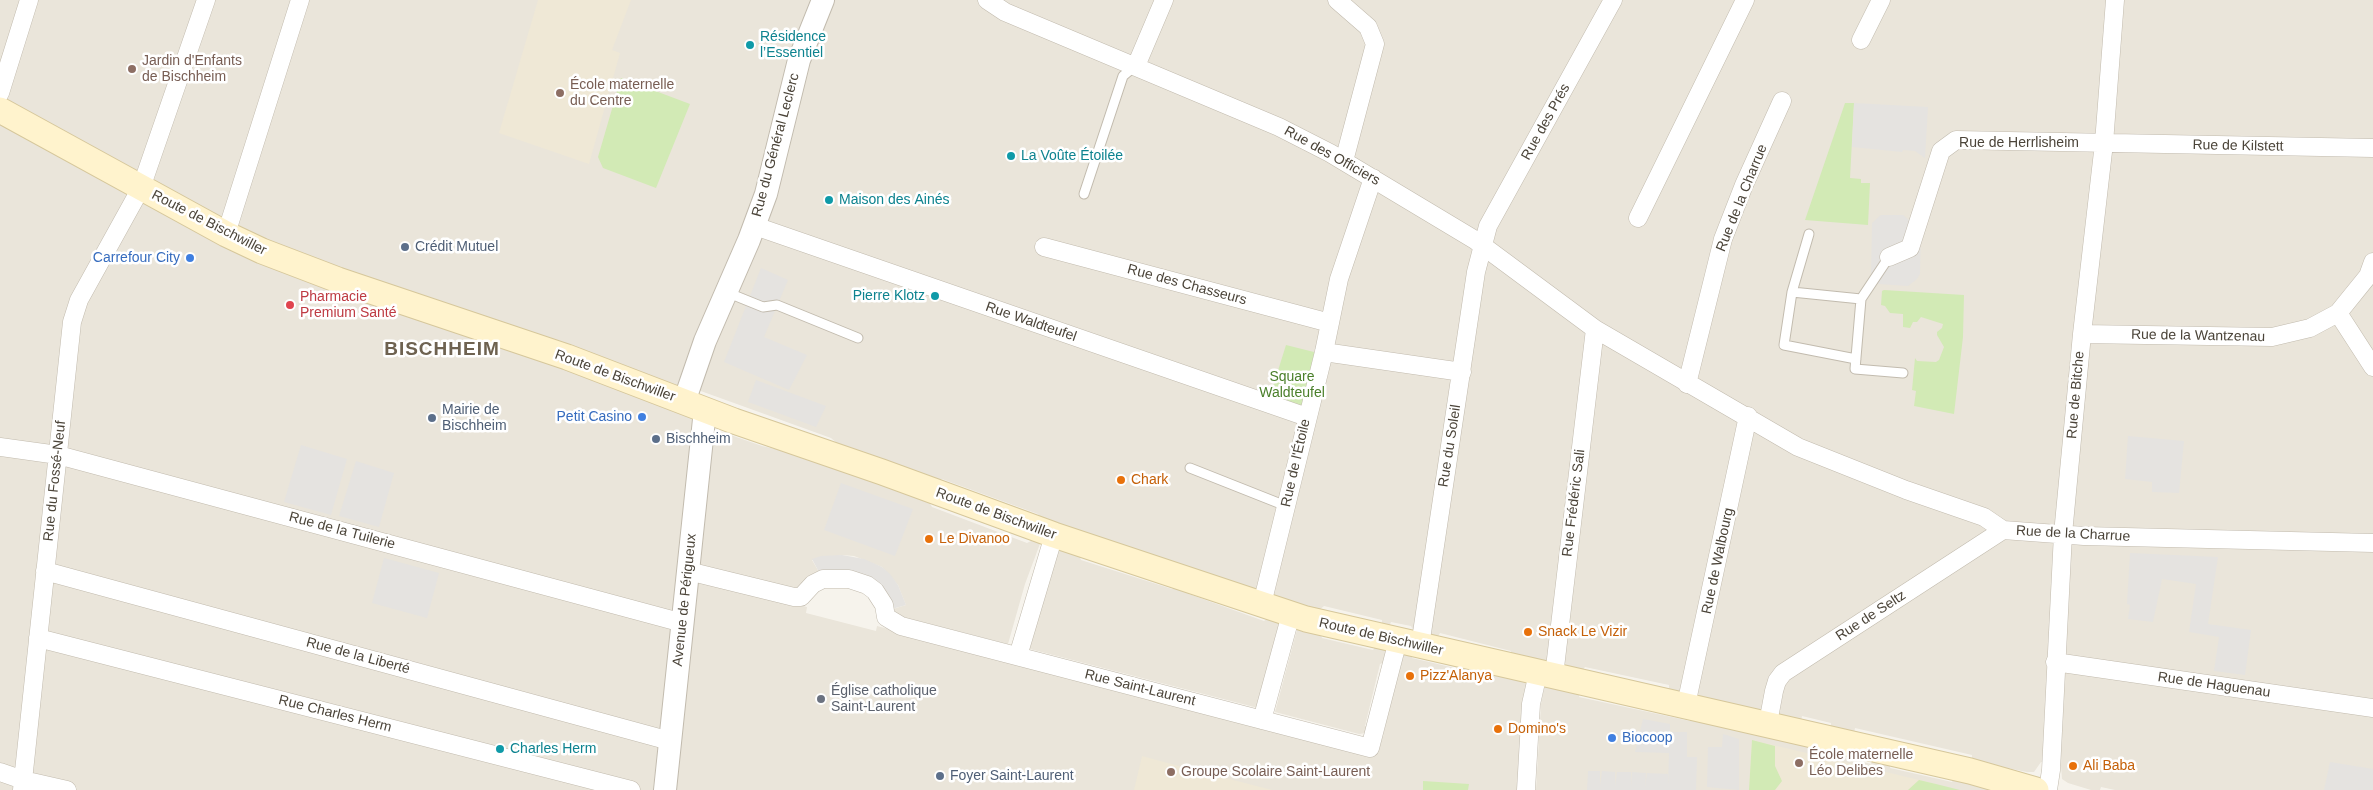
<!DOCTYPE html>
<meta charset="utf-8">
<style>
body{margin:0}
canvas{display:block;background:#f6f3ec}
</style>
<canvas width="2373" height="790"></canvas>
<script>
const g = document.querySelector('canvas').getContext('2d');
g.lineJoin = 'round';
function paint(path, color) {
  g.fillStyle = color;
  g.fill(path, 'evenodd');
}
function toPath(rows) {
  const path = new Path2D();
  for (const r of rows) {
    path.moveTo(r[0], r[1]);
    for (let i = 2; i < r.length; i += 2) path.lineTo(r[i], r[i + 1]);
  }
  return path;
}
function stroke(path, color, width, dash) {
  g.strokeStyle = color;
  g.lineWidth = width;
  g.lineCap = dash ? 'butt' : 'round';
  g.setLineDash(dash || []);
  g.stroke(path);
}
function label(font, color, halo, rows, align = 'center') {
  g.font = font + ' Helvetica,sans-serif';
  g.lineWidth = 5;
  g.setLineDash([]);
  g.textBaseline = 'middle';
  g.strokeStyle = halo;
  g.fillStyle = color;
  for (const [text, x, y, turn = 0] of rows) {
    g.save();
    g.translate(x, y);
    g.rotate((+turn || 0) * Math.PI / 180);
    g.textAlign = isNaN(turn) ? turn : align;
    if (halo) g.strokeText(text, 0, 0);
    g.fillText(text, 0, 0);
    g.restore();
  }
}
paint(toPath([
 [0,0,2373,0,2373,790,2115,790,2101,787,2100,790,2091,790,2068,783,2062,779,2061,766,2041,762,2034,772,2027,772,1972,761,1972,755,1855,728,1854,733,1831,728,1831,723,1802,716,1801,721,1669,691,1669,685,1585,667,1582,671,1510,657,1511,651,1440,633,1437,638,1415,634,1411,626,1391,622,1389,627,1382,625,1382,620,1324,606,1318,611,1041,521,1038,514,942,479,935,482,844,449,831,438,698,390,653,790,0,790],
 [722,432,762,446,810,457,928,500,932,507,1027,543,1035,539,1041,541,1025,584,1008,644,899,616,893,609,906,605,898,585,882,567,854,556,842,555,812,560,819,572,799,590,701,568,699,564,713,441,714,436],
 [1056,549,1078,552,1081,560,1172,589,1178,586,1185,588,1189,594,1264,621,1270,617,1282,621,1258,708,1026,648],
 [701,581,807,607,806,613,876,631,877,626,1365,752,1381,741,1383,736,1399,667,1399,650,1413,653,1412,658,1459,669,1460,664,1528,680,1518,790,675,790,698,582],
 [1298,626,1319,631,1322,638,1373,650,1377,645,1389,647,1386,662,1380,664,1365,726,1370,728,1366,733,1359,734,1275,712],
 [1545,684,1580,692,1579,697,1690,721,1691,717,1860,756,1859,761,1871,764,1873,759,1891,763,1890,768,1952,782,1954,777,1988,787,1990,790,1536,790,1541,704]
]), '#eae5da');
paint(toPath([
 [538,0,631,0,612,50,620,53,589,164,499,133],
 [1752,740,1936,784,1936,790,1749,790],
 [1142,756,1175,765,1272,790,1134,790]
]), '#efe8d6');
paint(toPath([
 [621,78,690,104,656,188,603,168,598,157],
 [1845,103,1854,103,1850,178,1861,179,1861,183,1870,183,1868,225,1805,220],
 [1884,290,1964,295,1963,337,1954,414,1914,406,1916,391,1912,390,1915,358,1917,361,1936,362,1939,360,1944,347,1937,335,1937,332,1942,328,1943,324,1921,317,1917,322,1913,322,1910,328,1903,327,1903,314,1890,313,1885,306,1881,305,1882,291],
 [1286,345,1318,353,1303,408,1270,396],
 [1752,740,1775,746,1775,766,1782,781,1775,790,1749,790],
 [1919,780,1936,784,1960,790,1908,790],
 [1423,781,1469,784,1468,790,1423,790]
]), '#d2eab5');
paint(toPath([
 [1854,103,1928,107,1925,158,1915,151,1903,150,1902,152,1852,147],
 [1881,215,1903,215,1921,230,1920,274,1917,279,1908,286,1879,284,1871,277,1872,223],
 [761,268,788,280,764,337,807,355,789,390,724,362],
 [756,380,826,406,816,427,748,402],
 [2128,436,2184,441,2179,493,2152,492,2152,482,2125,479],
 [301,445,347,459,331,515,284,502],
 [356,461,394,473,379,527,339,516],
 [841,483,913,509,895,556,824,530],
 [2130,553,2218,557,2208,624,2251,630,2245,675,2214,671,2219,637,2189,632,2196,584,2162,579,2153,622,2128,619,2130,605,2127,604],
 [842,555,864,559,882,567,890,574,898,585,906,605,885,611,880,597,819,572,812,559,821,556],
 [384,558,439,573,427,618,372,603],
 [1643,719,1670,724,1670,732,1687,732,1687,757,1697,757,1696,790,1587,790,1588,771,1600,771,1600,786,1602,771,1615,772,1615,786,1617,772,1631,772,1631,787,1632,772,1646,773,1645,788,1647,773,1668,774,1668,788,1669,753,1635,752],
 [1723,734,1739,739,1739,790,1707,787,1708,747,1722,747],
 [2330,762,2373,769,2373,790,2324,790]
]), '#e5e3e0');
const service = toPath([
 [1084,194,1123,76,1135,66],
 [1809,234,1792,292,1784,345,1856,359],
 [1889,257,1861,299,1855,369,1903,373],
 [726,292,763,307,777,305,858,338],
 [1792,292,1861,299],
 [1190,468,1286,506]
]);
const minor = toPath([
 [987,0,1005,12,1279,127,1330,153,1475,240,1595,329,1798,447,1906,490,1984,517,2003,530,2084,536,2373,543],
 [1337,0,1368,27,1375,44,1344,161],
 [1861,40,1881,0],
 [1136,66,1164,0],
 [0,93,29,0],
 [1638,218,1745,0],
 [755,226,1307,417],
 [226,234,300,0],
 [1044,247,1330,323],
 [1889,257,1910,248,1941,151,1956,140,2373,148],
 [2338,313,2373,367],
 [2082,334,2272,337,2310,328,2338,313,2368,276,2373,262],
 [1324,352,1462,372],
 [1687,384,1723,239,1744,185,1782,101],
 [0,447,58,455,683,623],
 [45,571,670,741],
 [688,571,794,597,801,597,813,584,823,579,849,579,867,585,875,591,884,605,886,617,901,626,1370,748,1398,640],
 [1262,604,1324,352,1339,279,1373,178],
 [38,638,631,790],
 [1420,646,1476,272,1488,226,1613,0],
 [1018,656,1054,535],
 [2055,662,2373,708],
 [1554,676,1595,329],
 [1686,705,1748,416],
 [1262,720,1291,614],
 [1768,723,1774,691,1777,681,1783,673,2003,530],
 [0,772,23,780,67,790],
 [22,790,72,322,79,300,141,188,206,0],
 [1526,790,1531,704,1538,673],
 [2048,790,2051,770,2063,534,2082,334,2104,143,2115,0]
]);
const tertiary = toPath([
 [684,402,705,341,749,240,766,194,799,60,823,0],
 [665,790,705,410]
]);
const secondary = toPath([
 [0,110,226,234,262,251,338,280,567,357,734,421,882,472,1054,535,1306,619,1970,771,2036,790]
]);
stroke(service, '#c2bbae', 11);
stroke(minor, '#c2bbae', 19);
stroke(tertiary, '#c2bbae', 24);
stroke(secondary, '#d6c79b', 27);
stroke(service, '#fff', 9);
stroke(minor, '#fff', 18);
stroke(tertiary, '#fff', 22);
stroke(secondary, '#fff3cd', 25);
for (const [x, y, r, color] of [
 [750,45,5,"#0f9aa8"],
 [132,69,5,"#8d6e63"],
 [560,93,5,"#8d6e63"],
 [1011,156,5,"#0f9aa8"],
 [829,200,5,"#0f9aa8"],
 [405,247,5,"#5c6f8a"],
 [190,258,5,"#3f7fe0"],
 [935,296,5,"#0f9aa8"],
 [290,305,5,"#e0444e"],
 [642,417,5,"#3f7fe0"],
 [432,418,5,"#5c6f8a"],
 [656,439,5,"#5c6f8a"],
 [1121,480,5,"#e8710a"],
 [929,539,5,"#e8710a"],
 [1528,632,5,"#e8710a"],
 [1410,676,5,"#e8710a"],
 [821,699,5,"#6b7280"],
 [1498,729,5,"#e8710a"],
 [1612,738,5,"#3f7fe0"],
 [500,749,5,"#0f9aa8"],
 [1799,763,5,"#8d6e63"],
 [2073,766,5,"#e8710a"],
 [1171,772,5,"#8d6e63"],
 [940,776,5,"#5c6f8a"]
]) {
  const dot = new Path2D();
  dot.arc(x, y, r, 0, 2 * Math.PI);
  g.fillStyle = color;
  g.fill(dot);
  stroke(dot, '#fff', 2);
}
label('14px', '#0d838f', '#fff', [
 ["Résidence",760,37],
 ["l’Essentiel",760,53],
 ["La Voûte Étoilée",1021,156],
 ["Maison des Ainés",839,200],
 ["Pierre Klotz",925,296,"right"],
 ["Charles Herm",510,749]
], 'left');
label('14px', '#785e54', '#fff', [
 ["Jardin d'Enfants",142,61],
 ["de Bischheim",142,77],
 ["École maternelle",570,85],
 ["du Centre",570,101],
 ["École maternelle",1809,755],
 ["Léo Delibes",1809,771],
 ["Groupe Scolaire Saint-Laurent",1181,772]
], 'left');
label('14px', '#4b4439', '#fff', [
 ["Rue des Prés",1546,122,-61],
 ["Rue de Herrlisheim",2019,143],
 ["Rue du Général Leclerc",776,145,-75],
 ["Rue de Kilstett",2238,146,1],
 ["Rue des Officiers",1332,156,29],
 ["Rue de la Charrue",1742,198,-68],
 ["Route de Bischwiller",209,223,27],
 ["Rue des Chasseurs",1187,285,15],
 ["Rue Waldteufel",1031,322,19],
 ["Rue de la Wantzenau",2198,336,1],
 ["Route de Bischwiller",615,376,20],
 ["Rue de Bitche",2076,395,-85],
 ["Rue du Soleil",1450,446,-81],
 ["Rue de l'Étoile",1296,463,-77],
 ["Rue du Fossé-Neuf",55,481,-84],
 ["Rue Frédéric Sali",1574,503,-83],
 ["Route de Bischwiller",996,514,20],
 ["Rue de la Tuilerie",342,531,15],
 ["Rue de la Charrue",2073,534,3],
 ["Rue de Walbourg",1718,561,-78],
 ["Avenue de Périgueux",685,600,-84],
 ["Rue de Seltz",1871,616,-33],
 ["Route de Bischwiller",1381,637,13],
 ["Rue de la Liberté",358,656,15],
 ["Rue de Haguenau",2214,685,8],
 ["Rue Saint-Laurent",1140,688,14],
 ["Rue Charles Herm",335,714,14]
]);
label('14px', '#4e5e75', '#fff', [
 ["Crédit Mutuel",415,247],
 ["Mairie de",442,410],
 ["Bischheim",442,426],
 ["Bischheim",666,439],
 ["Foyer Saint-Laurent",950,776]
], 'left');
label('14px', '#366cbe', '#fff', [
 ["Carrefour City",180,258],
 ["Petit Casino",632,417],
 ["Biocoop",1622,738,"left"]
], 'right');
label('14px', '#be3a42', '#fff', [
 ["Pharmacie",300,297],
 ["Premium Santé",300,313]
], 'left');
label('14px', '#4a7f2a', '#fff', [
 ["Square",1292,377],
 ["Waldteufel",1292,393]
]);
label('14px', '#c56008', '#fff', [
 ["Chark",1131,480],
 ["Le Divanoo",939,539],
 ["Snack Le Vizir",1538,632],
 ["Pizz'Alanya",1420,676],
 ["Domino's",1508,729],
 ["Ali Baba",2083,766]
], 'left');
label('14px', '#5b616d', '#fff', [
 ["Église catholique",831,691],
 ["Saint-Laurent",831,707]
], 'left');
g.letterSpacing = '1px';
label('bold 19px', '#6e6250', '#fff', [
 ["BISCHHEIM",442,350]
]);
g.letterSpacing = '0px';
</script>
